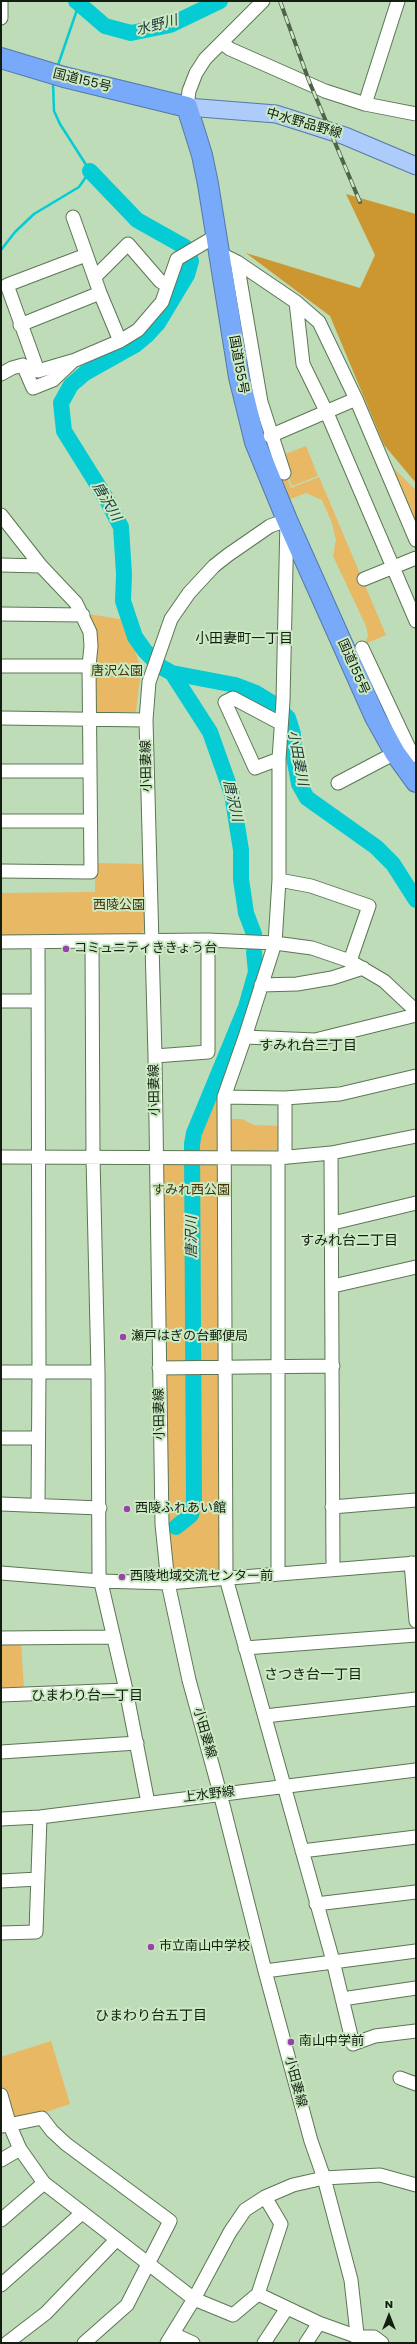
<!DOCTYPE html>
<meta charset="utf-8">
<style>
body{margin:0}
#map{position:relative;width:417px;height:2344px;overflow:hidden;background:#bedcb7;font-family:Poppins,sans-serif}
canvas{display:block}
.frame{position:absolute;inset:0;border:2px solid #131e10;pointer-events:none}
.north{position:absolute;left:369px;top:2296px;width:40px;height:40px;-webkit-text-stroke:3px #cbe9c3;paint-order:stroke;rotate:0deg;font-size:11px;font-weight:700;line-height:16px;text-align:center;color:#131e10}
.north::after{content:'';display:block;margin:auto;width:14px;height:18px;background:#131e10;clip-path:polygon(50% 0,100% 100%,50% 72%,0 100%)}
</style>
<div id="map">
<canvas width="417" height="2344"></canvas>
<div class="frame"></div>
<div class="north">N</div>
</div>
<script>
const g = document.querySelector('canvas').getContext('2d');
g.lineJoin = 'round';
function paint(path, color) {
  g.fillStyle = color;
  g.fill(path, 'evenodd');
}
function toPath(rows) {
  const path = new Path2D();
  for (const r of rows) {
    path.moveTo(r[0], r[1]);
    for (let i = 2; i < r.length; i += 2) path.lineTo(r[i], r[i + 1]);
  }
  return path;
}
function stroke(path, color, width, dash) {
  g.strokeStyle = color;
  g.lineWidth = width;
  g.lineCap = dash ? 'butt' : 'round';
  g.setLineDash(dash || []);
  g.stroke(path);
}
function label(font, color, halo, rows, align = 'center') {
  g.font = font + ' Poppins,"Noto Sans JP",sans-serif';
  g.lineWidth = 4;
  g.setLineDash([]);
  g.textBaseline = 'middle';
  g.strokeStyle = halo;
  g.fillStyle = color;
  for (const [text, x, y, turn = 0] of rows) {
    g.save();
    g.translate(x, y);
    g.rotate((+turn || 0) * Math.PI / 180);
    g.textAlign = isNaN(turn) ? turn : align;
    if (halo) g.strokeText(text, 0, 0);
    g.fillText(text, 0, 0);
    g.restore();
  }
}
paint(toPath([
 [306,446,318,476,292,486,280,456],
 [387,462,416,490,416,535],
 [286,475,291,488,319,477,386,635,365,644,368,635,366,626,333,556,336,540,332,523,322,500,306,493,283,502,274,479],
 [88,614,126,620,141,670,136,712,94,714],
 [95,863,146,864,147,928,139,935,1,935,1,893,95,892],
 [212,1094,220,1095,220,1119,242,1119,254,1125,281,1126,282,1150,220,1152,222,1569,218,1574,181,1575,173,1569,169,1550,161,1167,166,1161,195,1161,195,1137],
 [21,1641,24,1690,1,1690,1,1642],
 [51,2041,70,2104,13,2123,1,2084,1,2057]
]), '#e8b865');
paint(toPath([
 [346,194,416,214,416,483,384,445,330,316,246,253,360,288,375,255]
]), '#cc9730');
stroke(toPath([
 [57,68,79,4],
 [1,250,15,232,34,214,79,187,90,171,60,124,54,111,53,82]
]), '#05ccd4', 2.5);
stroke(toPath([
 [76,1,105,26,131,33,170,25,220,1],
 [90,171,137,220,185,247,191,261,187,275,175,295,158,323,147,335,135,345,85,373,71,385,61,403,64,431,107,500,121,527,124,574,123,601,135,637,145,651,161,667,172,673,210,732,232,794,241,850,241,879,246,913,254,934],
 [172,673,235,685,256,693,274,704,288,718,293,734,294,757,299,784,307,798,376,847,393,864,416,900],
 [176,1527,191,1515,194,1504,192,1144,194,1133,246,1007,256,972,254,952]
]), '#05ccd4', 16);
const minor = toPath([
 [1,18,1,1],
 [222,43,230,49,325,91,365,104,416,114],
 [365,104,398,1],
 [187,107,189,91,196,73,205,59,263,1],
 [73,217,100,293,120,341],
 [219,253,237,262,296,302,319,322,356,399,416,540],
 [237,262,261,402,284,473],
 [95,277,128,244,160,281,166,285],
 [296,302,303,364,327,413,416,621],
 [20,325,100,293],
 [72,361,38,371,7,285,86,255],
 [1,374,12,368,23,365,33,388,53,380,73,361,120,341,138,330,162,302,177,259,216,236],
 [270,436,356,399],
 [1,515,41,566,76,603,90,632,91,646,89,666,91,872,1,871],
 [1,565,41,566],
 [364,579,416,558],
 [1,614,83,615],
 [362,648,409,748,416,756],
 [1,666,89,666],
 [1,718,146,720],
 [279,759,255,768,225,702,233,698,280,723],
 [1,771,90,771],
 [338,783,395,753],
 [1,821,90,821],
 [279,880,311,886,369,906,350,961],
 [1,942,208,940,275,943,312,948,350,961,384,981,416,1011],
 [92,942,93,1157,98,1372,99,1574,126,1690,148,1803],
 [261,985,297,984,332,978,363,968],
 [1,1001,38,1001],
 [245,1037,315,1040,416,1015],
 [155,1056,208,1052,208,940],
 [224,1097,285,1098,340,1094,416,1076],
 [331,1153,333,1569],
 [1,1157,278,1158,331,1153,416,1136],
 [285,1157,285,1098],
 [278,1158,278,1574],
 [333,1223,416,1203],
 [333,1286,416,1267],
 [159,1368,333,1366],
 [1,1372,98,1372],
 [1,1438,38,1438],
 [1,1504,100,1508],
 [38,1505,39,1372,38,942],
 [332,1507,416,1500],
 [411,1563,416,1621],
 [1,1573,100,1581,168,1583,416,1563],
 [1,1638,114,1637],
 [245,1648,416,1635],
 [1,1695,126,1690],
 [265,1716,416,1699],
 [1,1752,137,1743],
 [1,1819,40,1817,416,1770],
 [302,1851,416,1837],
 [1,1881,38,1879],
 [316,1904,416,1892],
 [1,1933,36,1932,40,1817],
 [265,1971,416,1951],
 [342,1999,416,1988],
 [400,2078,416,2084],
 [1,2095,10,2126,20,2149,44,2183,194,2299,233,2315,258,2294,281,2224,265,2197],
 [3,2126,42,2118,52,2131,66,2144,170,2221,127,2305,84,2343],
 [1,2160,20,2149],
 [1,2220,44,2183],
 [1,2285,82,2213],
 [258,2294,319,2323,306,2343],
 [319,2323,358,2337,374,2337,382,2343],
 [173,2334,193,2343],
 [7,2343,46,2313,116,2240],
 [167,2343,194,2299,230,2232,245,2210,265,2197,293,2185,324,2178,380,2175,416,2185],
 [264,2343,287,2308],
 [358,2343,351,2280,324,2178,311,2141,265,1971,220,1793,189,1680,168,1583,162,1524,155,1056,146,720,149,682,171,619,189,593,214,566,228,555,270,526,287,520,283,701,279,759,279,880,275,943,245,1037,224,1097,226,1578,333,1961,353,2044,375,2036,416,2031]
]);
const major = toPath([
 [187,107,276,114,345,136,416,166]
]);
const highway = toPath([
 [1,58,64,77,187,107,202,155,208,184,239,377,255,442,287,520,375,717,395,753,416,782]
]);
stroke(minor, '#5c7655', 15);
stroke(major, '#5579a7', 19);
stroke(highway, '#5579a7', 22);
stroke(minor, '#fff', 13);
stroke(major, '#aeccfb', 17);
stroke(highway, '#78aaf9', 20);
const rail = toPath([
 [280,1,309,81,360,202]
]);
stroke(rail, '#50624c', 4);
stroke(rail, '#cbe9c3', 2.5, [8]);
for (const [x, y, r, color] of [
 [66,949,4,"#9941ad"],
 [123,1337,4,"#9941ad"],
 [127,1509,4,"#9941ad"],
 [122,1577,4,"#9941ad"],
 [151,1947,4,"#9941ad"],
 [291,2042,4,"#9941ad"]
]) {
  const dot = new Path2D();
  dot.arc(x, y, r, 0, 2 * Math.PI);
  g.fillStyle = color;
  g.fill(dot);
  stroke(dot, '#cbe9c3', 1.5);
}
label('13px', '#131e10', '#cbe9c3', [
 ["国道155号",82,81,14],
 ["中水野品野線",304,124,16],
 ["国道155号",238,365,80],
 ["国道155号",353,667,66],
 ["小田妻線",147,766,-91],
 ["小田妻線",155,1090,-91],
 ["小田妻線",160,1414,-91],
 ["小田妻線",204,1733,74],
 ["上水野線",209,1795,-7],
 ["小田妻線",295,2082,75]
]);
label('13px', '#483207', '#cbe9c3', [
 ["唐沢公園",117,672],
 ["西陵公園",119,906],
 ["すみれ西公園",191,1191]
]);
label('13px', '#131e10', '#cbe9c3', [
 ["コミュニティききょう台",74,949],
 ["瀬戸はぎの台郵便局",131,1337],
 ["西陵ふれあい館",135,1509],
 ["西陵地域交流センター前",130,1577],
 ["市立南山中学校",159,1947],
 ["南山中学前",299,2042]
], 'left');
label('italic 14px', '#213b3c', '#cbe9c3', [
 ["水野川",157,26,-15],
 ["唐沢川",106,502,59],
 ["小田妻川",297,758,79],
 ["唐沢川",232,801,77],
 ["唐沢川",192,1237,-90]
]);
label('14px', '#131e10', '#cbe9c3', [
 ["小田妻町一丁目",244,639],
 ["すみれ台三丁目",308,1046],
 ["すみれ台二丁目",349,1241],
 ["さつき台一丁目",313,1675],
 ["ひまわり台一丁目",87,1696],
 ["ひまわり台五丁目",151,2016]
]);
</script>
